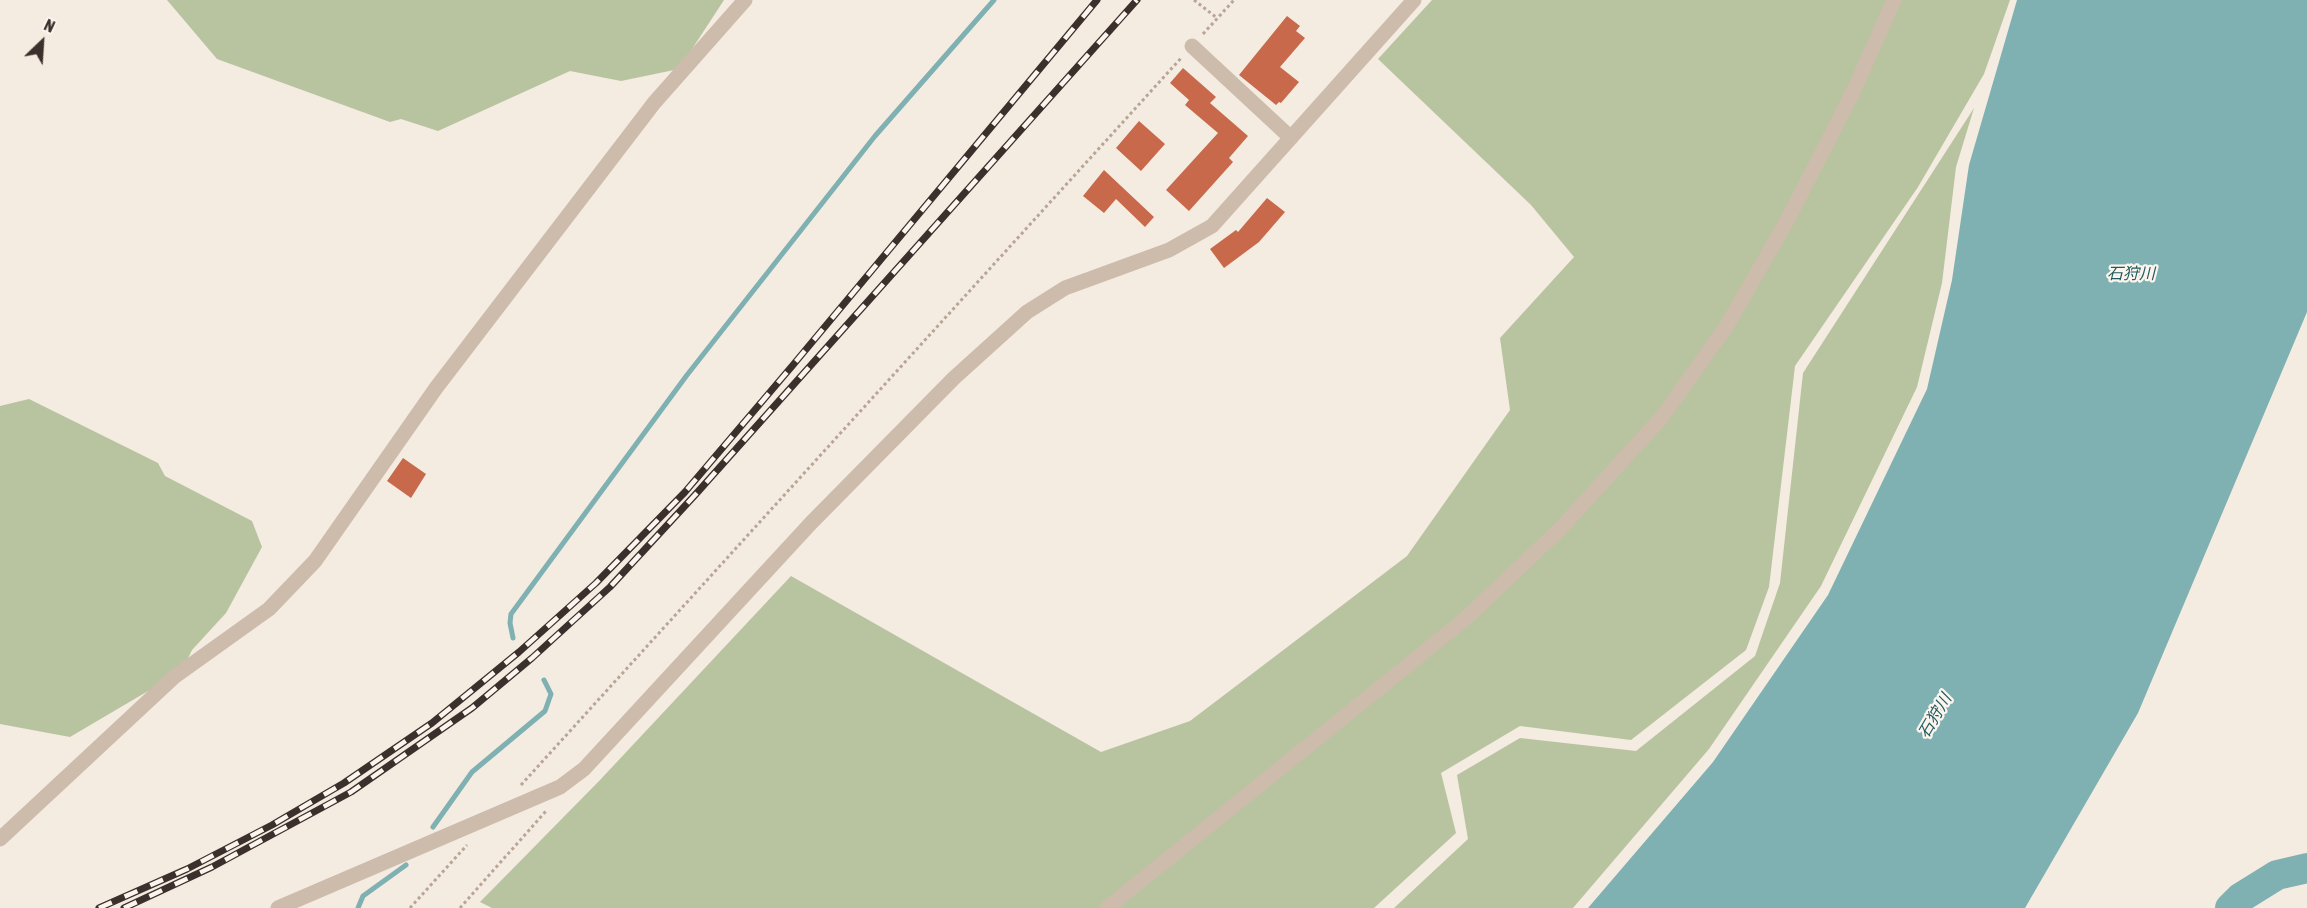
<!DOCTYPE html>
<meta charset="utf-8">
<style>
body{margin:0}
#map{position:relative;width:2307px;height:908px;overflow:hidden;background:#f4ebe1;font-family:"Asap Condensed",sans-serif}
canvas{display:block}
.north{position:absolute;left:12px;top:12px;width:60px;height:60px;-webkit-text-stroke:4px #fbf5ee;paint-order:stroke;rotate:25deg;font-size:16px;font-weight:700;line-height:24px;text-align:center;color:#3b302b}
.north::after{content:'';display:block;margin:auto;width:21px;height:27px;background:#3b302b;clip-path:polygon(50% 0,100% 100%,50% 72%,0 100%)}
</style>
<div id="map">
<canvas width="2307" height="908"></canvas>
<div class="north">N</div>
</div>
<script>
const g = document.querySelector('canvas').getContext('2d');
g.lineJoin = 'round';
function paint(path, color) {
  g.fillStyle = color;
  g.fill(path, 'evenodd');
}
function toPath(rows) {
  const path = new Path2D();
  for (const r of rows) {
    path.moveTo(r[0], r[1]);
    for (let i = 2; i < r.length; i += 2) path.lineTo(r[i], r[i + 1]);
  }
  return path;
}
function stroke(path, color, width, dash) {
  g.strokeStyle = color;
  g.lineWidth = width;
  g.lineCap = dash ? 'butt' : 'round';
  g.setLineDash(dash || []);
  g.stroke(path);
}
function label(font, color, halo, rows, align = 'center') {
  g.font = font + ' "Asap Condensed","Noto Sans JP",sans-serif';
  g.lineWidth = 4.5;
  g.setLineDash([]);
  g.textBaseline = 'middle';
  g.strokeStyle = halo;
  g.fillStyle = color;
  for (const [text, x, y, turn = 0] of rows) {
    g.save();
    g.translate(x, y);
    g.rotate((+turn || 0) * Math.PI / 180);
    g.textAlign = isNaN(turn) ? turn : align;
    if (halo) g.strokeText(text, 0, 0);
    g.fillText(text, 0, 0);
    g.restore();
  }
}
paint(toPath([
 [167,0,724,0,679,69,621,81,570,71,438,131,401,119,390,122,217,59],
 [1432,0,2010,0,1984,74,1918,187,1795,366,1769,587,1746,650,1631,740,1520,726,1441,773,1456,833,1374,908,492,908,480,902,600,780,791,576,1101,752,1190,721,1407,556,1510,410,1500,338,1574,257,1531,205,1378,59],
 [1974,108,1956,167,1942,283,1917,387,1821,586,1709,749,1573,908,1394,908,1468,839,1457,775,1520,738,1636,751,1755,656,1780,583,1803,373],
 [29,399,158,463,165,476,252,521,262,547,226,613,192,650,182,671,70,737,0,724,0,406]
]), '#b8c4a0');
paint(toPath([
 [2017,0,2307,0,2307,312,2138,713,2025,908,1588,908,1713,762,1828,595,1927,389,1952,280,1969,165]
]), '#7fb0b2');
stroke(toPath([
 [513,638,510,623,511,614,687,375,875,136,994,0],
 [433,827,472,772,545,711,551,694,544,680],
 [358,908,363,896,406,865]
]), '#7fb0b2', 5);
stroke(toPath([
 [2230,908,2240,898,2277,875,2307,868]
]), '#7fb0b2', 30);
paint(toPath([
 [1287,16,1300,26,1296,31,1305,38,1280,67,1299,82,1281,103,1279,102,1276,105,1239,75],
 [1183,68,1216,97,1210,103,1248,136,1229,158,1233,162,1189,211,1166,190,1218,133,1185,105,1189,100,1170,83],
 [1139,121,1165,144,1141,171,1116,148],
 [1104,170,1154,217,1145,227,1116,199,1104,213,1083,196],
 [1267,198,1285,212,1259,242,1224,268,1210,249,1236,230,1238,232],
 [403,458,426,474,411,498,387,481]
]), '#c8694b');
stroke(toPath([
 [1194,0,1217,18],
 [1203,34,1234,0],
 [521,785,1182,57],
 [410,908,467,845],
 [460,908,546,811]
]), '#b9a596', 3, [3, 3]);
stroke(toPath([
 [1192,46,1291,138],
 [0,839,174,677,269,609,315,561,436,388,654,103,745,0],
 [278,908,560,787,584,769,811,523,954,378,1027,312,1065,288,1169,250,1212,226,1414,0],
 [1107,908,1465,619,1561,528,1662,417,1726,327,1788,219,1854,90,1894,0]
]), '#cdbbac', 15);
const rail = toPath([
 [99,908,187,869,272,825,344,783,432,723,519,652,596,583,685,492,793,365,1097,0],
 [124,908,212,867,351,792,472,708,532,658,610,587,695,495,1137,0]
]);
stroke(rail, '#3b302b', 7);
stroke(rail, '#fbf5ee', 4.5, [14]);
label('italic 16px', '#1f5a5e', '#fbf5ee', [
 ["石狩川",2131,274],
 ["石狩川",1935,716,-59]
]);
</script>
